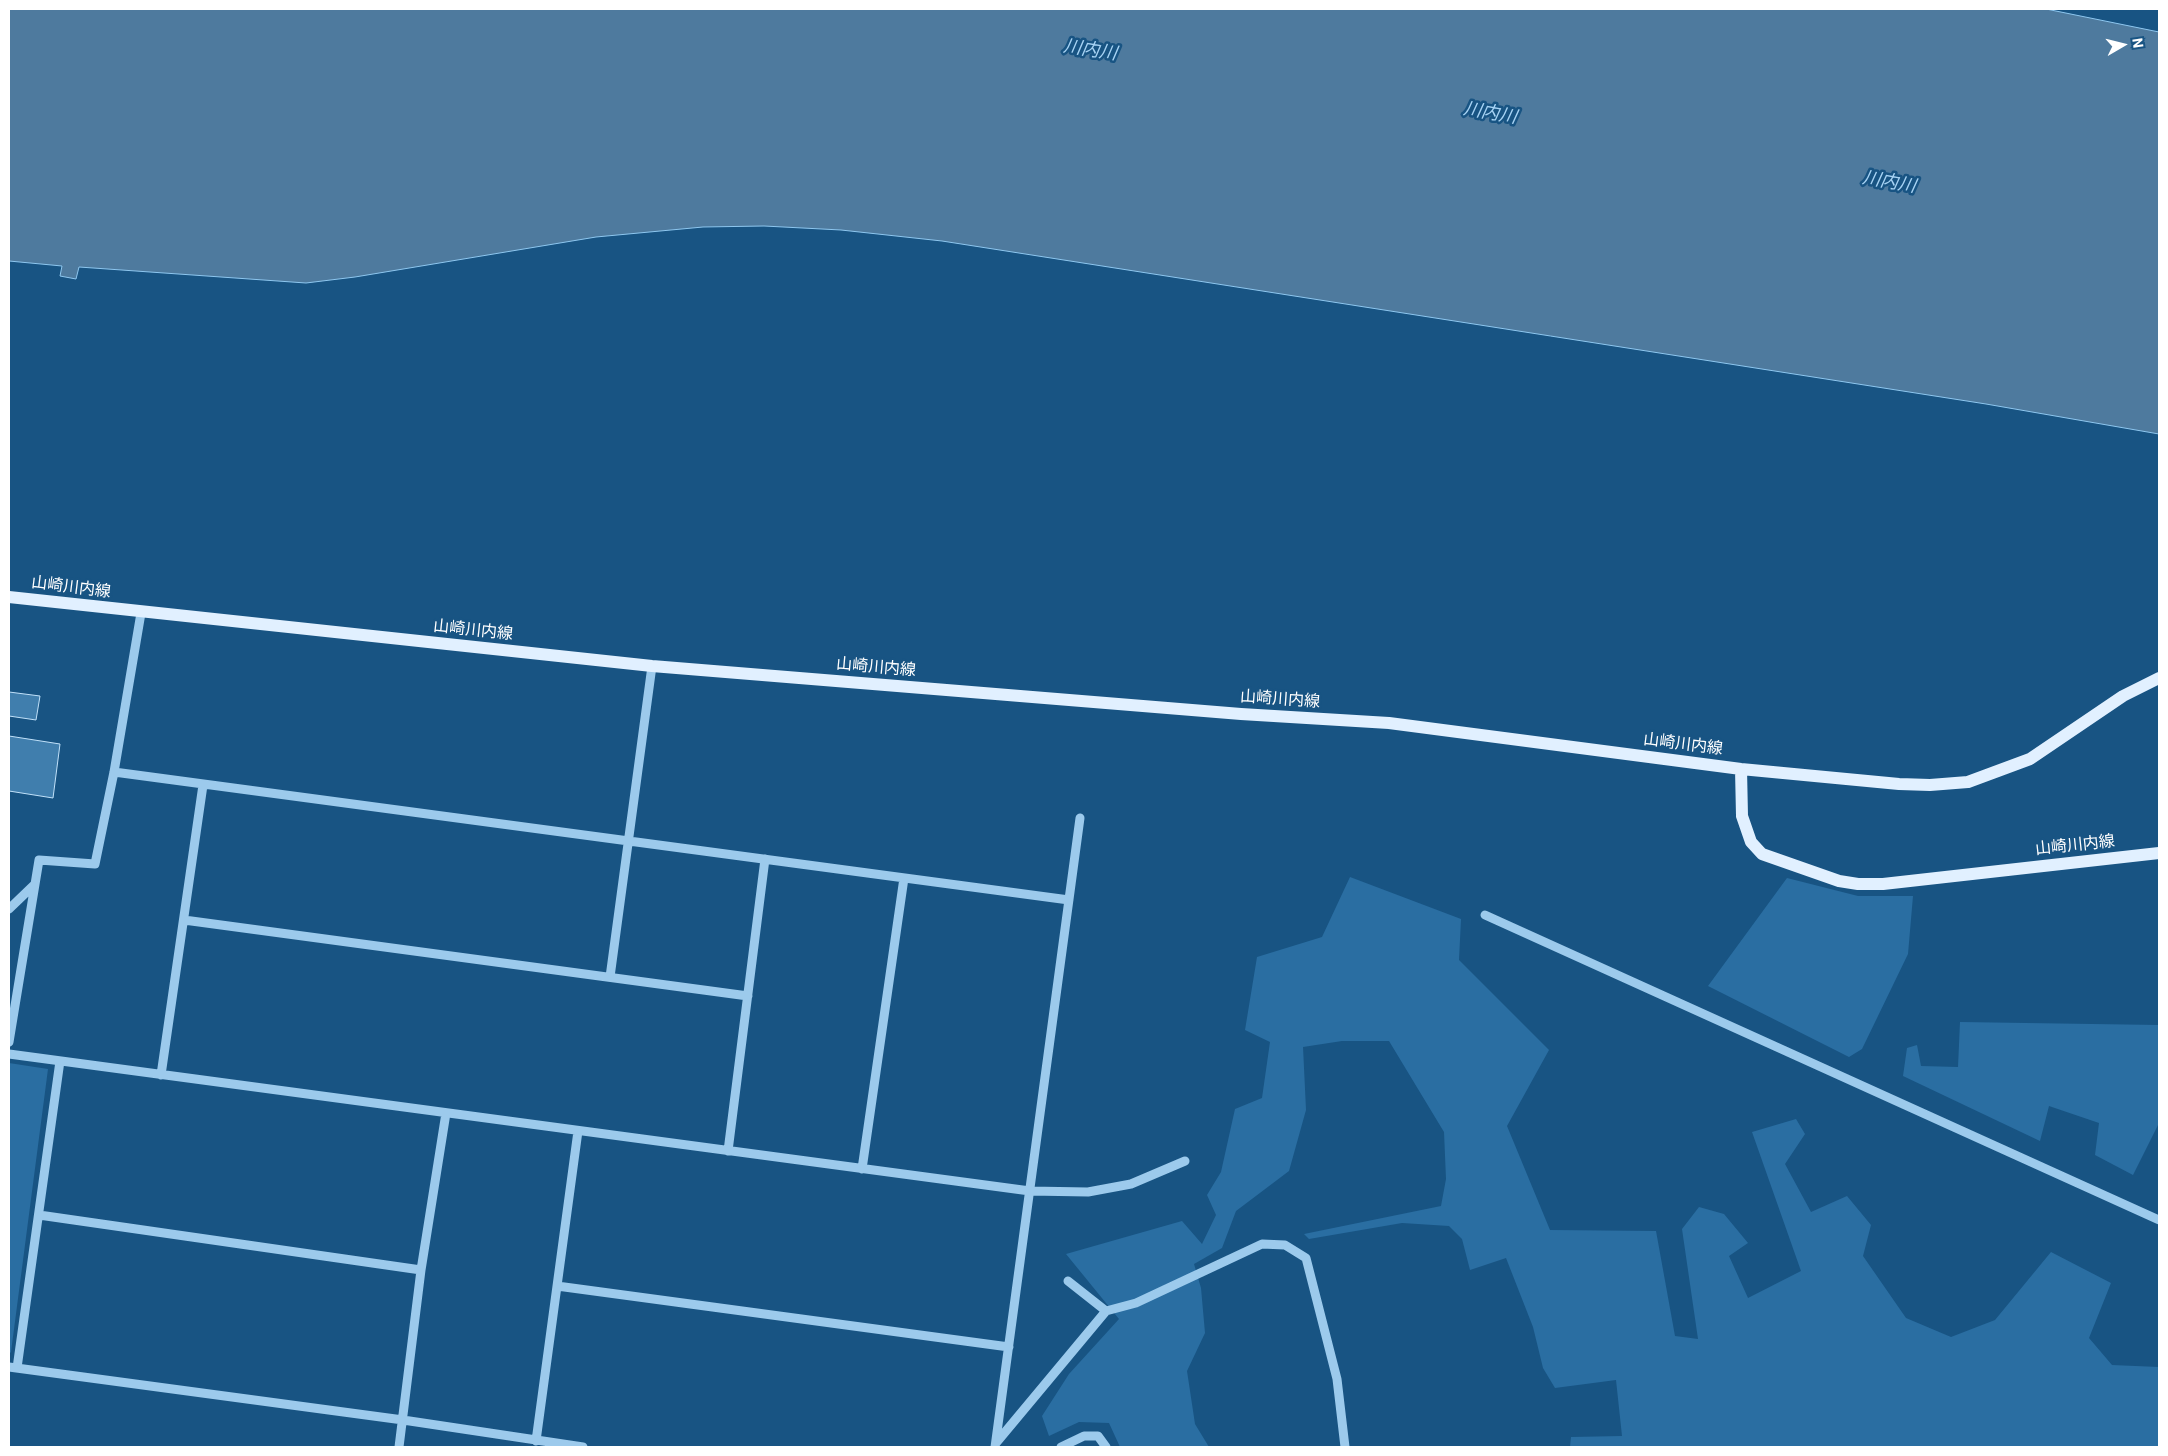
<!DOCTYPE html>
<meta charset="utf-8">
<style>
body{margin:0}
#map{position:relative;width:2168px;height:1456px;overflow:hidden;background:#185483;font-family:Roboto,sans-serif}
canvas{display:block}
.frame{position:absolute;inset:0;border:10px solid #fff;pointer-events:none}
.north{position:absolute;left:2098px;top:20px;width:50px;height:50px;-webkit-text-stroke:4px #185483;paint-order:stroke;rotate:82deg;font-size:14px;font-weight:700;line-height:20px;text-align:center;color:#fff}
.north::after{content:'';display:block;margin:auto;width:18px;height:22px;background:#fff;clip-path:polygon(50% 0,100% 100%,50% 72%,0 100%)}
</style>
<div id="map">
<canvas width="2168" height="1456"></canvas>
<div class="frame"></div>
<div class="north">N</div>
</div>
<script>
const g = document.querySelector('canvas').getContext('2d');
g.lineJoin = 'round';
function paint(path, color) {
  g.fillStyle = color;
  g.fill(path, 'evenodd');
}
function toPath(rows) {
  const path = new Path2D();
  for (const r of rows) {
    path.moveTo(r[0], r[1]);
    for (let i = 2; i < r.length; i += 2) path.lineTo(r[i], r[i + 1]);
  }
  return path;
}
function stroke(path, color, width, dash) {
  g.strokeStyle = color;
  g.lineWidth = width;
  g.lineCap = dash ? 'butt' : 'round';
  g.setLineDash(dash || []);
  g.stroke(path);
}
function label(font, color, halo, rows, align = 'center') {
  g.font = font + ' Roboto,"Noto Sans JP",sans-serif';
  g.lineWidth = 5;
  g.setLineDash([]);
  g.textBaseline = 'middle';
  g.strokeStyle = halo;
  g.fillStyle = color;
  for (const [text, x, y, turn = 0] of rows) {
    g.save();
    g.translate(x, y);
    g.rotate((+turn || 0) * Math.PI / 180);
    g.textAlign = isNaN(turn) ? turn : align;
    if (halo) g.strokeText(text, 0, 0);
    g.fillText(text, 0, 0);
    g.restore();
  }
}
paint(toPath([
 [1350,877,1461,919,1459,960,1549,1050,1507,1126,1550,1230,1656,1231,1675,1336,1698,1339,1682,1229,1699,1207,1724,1214,1748,1243,1729,1256,1748,1298,1801,1271,1752,1132,1796,1119,1805,1134,1785,1164,1811,1212,1847,1196,1871,1225,1863,1256,1906,1318,1951,1337,1995,1320,2051,1252,2111,1283,2089,1338,2112,1365,2159,1367,2159,1447,1570,1447,1571,1437,1622,1436,1616,1380,1555,1388,1543,1368,1533,1327,1506,1258,1470,1270,1462,1239,1449,1226,1402,1223,1309,1239,1304,1234,1441,1206,1446,1179,1444,1132,1389,1041,1342,1041,1303,1047,1306,1110,1289,1171,1236,1211,1222,1248,1194,1264,1201,1288,1205,1333,1187,1371,1195,1424,1209,1447,1120,1447,1109,1423,1079,1422,1049,1436,1042,1416,1069,1374,1119,1319,1066,1254,1182,1221,1202,1244,1216,1215,1207,1195,1221,1172,1235,1109,1262,1098,1270,1042,1245,1030,1257,957,1322,937],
 [1787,878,1858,896,1913,896,1908,954,1862,1049,1849,1057,1708,986],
 [1960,1022,2159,1025,2159,1123,2133,1175,2095,1155,2099,1123,2049,1106,2040,1141,1903,1076,1907,1048,1917,1045,1921,1066,1958,1067],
 [9,1063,48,1069,11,1352,9,1354]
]), '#2a6ea2');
const water = toPath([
 [9,9,2046,9,2159,32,2159,434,1986,404,1115,268,942,241,841,230,764,226,703,227,596,237,355,277,306,283,79,267,76,279,60,276,62,266,9,261,9,9]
]);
paint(water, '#4e7a9e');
stroke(water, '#8ec7ef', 1);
const building = toPath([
 [9,692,40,696,36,720,9,716,9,692],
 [9,736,60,744,53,798,9,791,9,736]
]);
paint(building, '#407ead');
stroke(building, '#c1e1f9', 1);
stroke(toPath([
 [114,772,1069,900],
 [9,909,34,885],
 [1485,915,2159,1220],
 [184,920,748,996],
 [610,977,652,666],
 [9,1042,39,860,95,864,114,772,141,613],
 [9,1054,1030,1191,1088,1192,1131,1184,1185,1161],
 [161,1075,203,785],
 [728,1151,765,859],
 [862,1169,904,878],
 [39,1215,421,1270],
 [1068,1281,1106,1311,1136,1303,1262,1244,1285,1245,1306,1258,1337,1379,1345,1447],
 [557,1286,1009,1347],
 [9,1367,403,1420,583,1447],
 [17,1368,60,1061],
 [536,1441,578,1131],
 [996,1443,1106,1311],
 [399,1447,421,1270,446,1113],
 [995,1447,1080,818],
 [1061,1447,1084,1436,1098,1436,1106,1447]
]), '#9ccaec', 9);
stroke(toPath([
 [9,597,652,666,1241,714,1389,723,1741,769,1899,784,1930,785,1968,782,2030,759,2123,696,2159,678],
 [1741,769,1742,816,1751,842,1762,854,1839,881,1858,884,1883,884,2159,853]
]), '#e1f0ff', 12);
label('16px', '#fff', '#185483', [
 ["山崎川内線",71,588,7],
 ["山崎川内線",473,631,6],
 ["山崎川内線",876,668,5],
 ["山崎川内線",1280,700,4],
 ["山崎川内線",1683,745,7],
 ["山崎川内線",2075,846,-6]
]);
label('italic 18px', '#a7d3f4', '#185483', [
 ["川内川",1090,51,9],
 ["川内川",1490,114,10],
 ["川内川",1889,183,10]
]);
</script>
